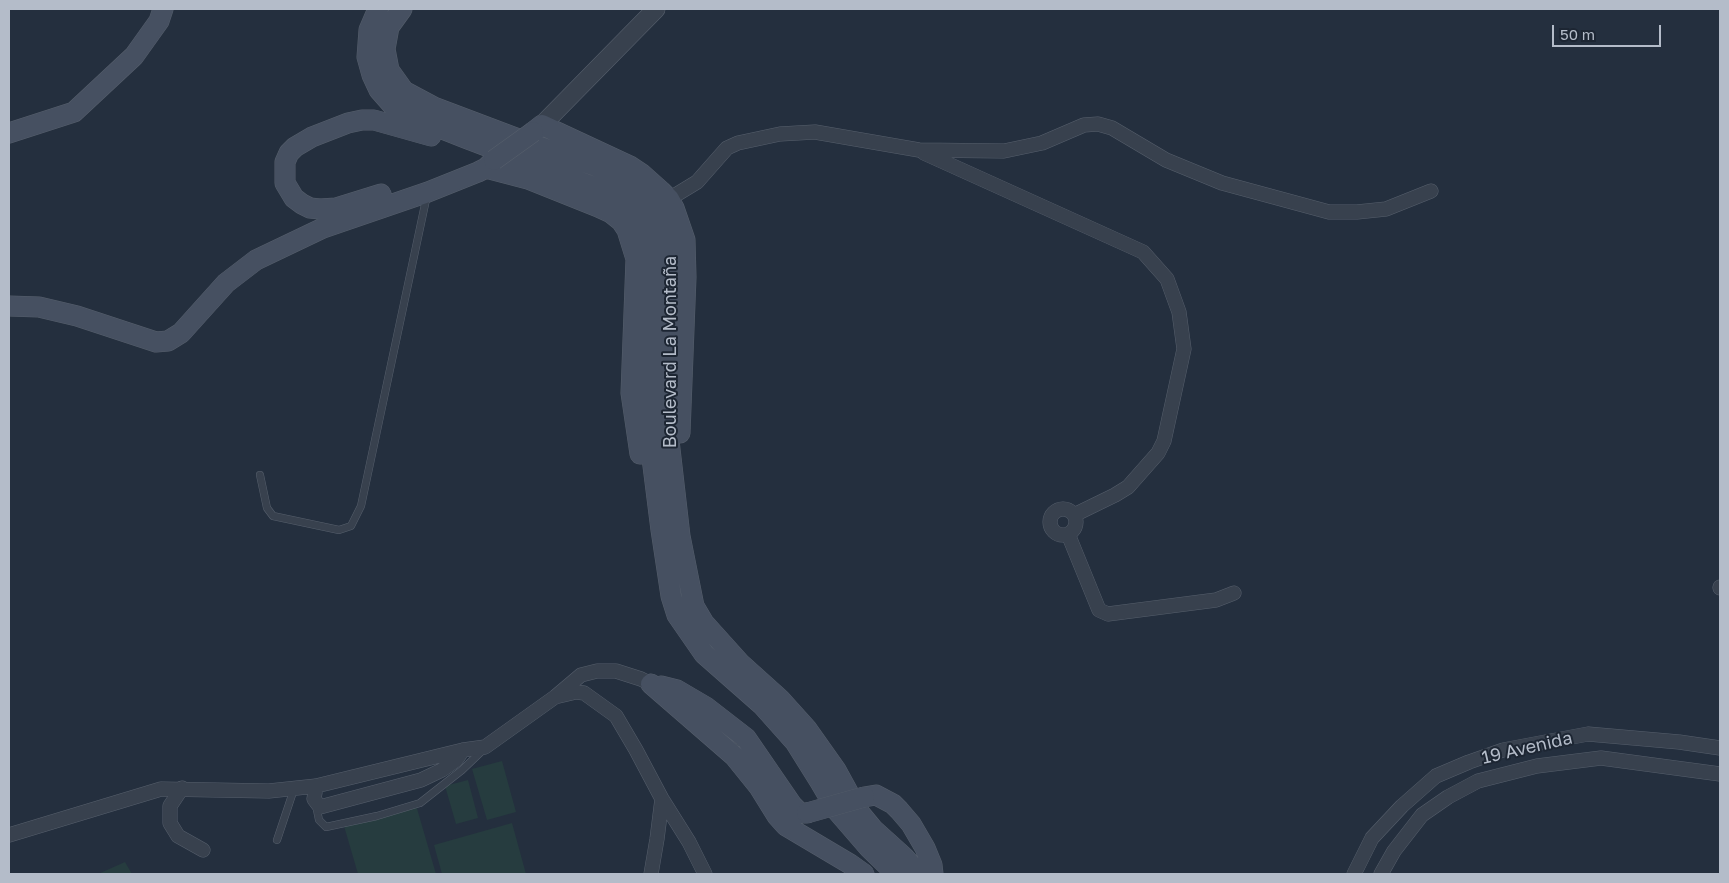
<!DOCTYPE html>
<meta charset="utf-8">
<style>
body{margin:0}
#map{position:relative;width:1729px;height:883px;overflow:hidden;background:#242f3e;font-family:"Golos Text",sans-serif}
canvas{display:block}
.frame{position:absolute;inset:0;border:10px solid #b4bcc9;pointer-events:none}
.scale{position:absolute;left:1552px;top:25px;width:109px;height:22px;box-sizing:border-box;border:2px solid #b4bcc9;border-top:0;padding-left:6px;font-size:15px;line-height:18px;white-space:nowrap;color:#b4bcc9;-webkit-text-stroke:4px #1d2633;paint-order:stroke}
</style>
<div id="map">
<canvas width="1729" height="883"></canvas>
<div class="frame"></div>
<div class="scale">50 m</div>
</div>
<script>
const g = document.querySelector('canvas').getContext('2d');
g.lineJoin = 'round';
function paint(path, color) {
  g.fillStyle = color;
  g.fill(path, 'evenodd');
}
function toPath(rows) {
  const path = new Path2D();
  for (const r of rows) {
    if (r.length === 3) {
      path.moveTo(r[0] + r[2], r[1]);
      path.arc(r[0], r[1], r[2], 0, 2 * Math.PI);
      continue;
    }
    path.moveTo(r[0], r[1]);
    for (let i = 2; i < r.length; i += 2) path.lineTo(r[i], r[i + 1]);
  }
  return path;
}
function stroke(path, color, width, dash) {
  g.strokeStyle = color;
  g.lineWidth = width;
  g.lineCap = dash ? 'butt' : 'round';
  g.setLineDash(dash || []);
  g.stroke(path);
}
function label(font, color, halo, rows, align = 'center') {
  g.font = font + ' "Golos Text",sans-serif';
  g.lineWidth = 4;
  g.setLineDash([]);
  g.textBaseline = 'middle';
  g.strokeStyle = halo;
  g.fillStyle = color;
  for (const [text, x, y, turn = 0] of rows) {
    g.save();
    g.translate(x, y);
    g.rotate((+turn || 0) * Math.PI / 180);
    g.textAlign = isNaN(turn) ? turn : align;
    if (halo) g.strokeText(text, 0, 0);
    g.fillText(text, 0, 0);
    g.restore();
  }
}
paint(toPath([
 [502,761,516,812,487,820,472,769],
 [468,780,478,818,456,824,445,786],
 [416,805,436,874,358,874,344,826],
 [512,823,526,874,442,874,434,845],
 [125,862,132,874,98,874]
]), '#263c3f');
const service = toPath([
 [260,475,267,508,273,516,339,530,351,526,361,506,427,195],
 [320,807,317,810,319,820,326,827,377,816,420,803,462,770,484,749],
 [277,840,294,789]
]);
const minor = toPath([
 [924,153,1143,252,1167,279,1179,312,1184,349,1164,441,1158,453,1128,487,1115,495,1074,515],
 [669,199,697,182,727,148,738,143,780,134,815,132,919,150,1004,151,1042,143,1084,125,1098,124,1112,128,1166,160,1222,183,1329,212,1357,212,1386,209,1431,191],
 [1063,522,13],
 [1068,534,1099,610,1108,614,1216,600,1234,593],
 [1720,588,1720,587],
 [559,696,576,692,584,693,616,716,636,750,662,799,689,842,705,874],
 [316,786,314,799,320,807,421,780,442,770,456,760,463,750],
 [182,788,170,806,170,823,178,836,203,850],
 [9,835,161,789,269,791,316,786,463,750,485,747,555,697,581,675,597,671,616,671,641,679,651,684],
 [651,874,657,839,662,799],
 [1354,874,1372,838,1402,806,1436,776,1469,762,1503,750,1588,734,1679,742,1720,748],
 [1381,874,1394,851,1422,815,1448,797,1478,781,1537,766,1601,758,1720,774]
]);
const tertiary = toPath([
 [542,125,656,9]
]);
const secondary = toPath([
 [378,9,369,30,367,57,372,75,379,90,394,107,427,123,465,138,599,189,627,203,638,216,646,231,650,247,651,263,647,369,648,408,650,442,661,530,671,596,677,615,704,654,762,705,795,742,820,782,837,811,869,848,896,874],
 [402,9,389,27,385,49,389,70,404,91,434,107,540,147,593,165,619,177,633,186,649,201,661,220,670,248,670,259,666,347,667,423,680,536,694,606,704,623,740,663,780,699,807,729,836,770,859,812,873,829,904,857,919,874],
 [533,132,542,125,630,166,642,174,661,191,669,199,674,208,685,240,686,277,680,433],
 [9,133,74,112,134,56,159,21,163,9],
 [486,168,528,179,598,207,611,213,621,221,627,230,636,259,631,393,640,454],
 [381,194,336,208,320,209,310,208,302,204,294,198,285,183,285,162,289,153,295,147,312,137,348,123,362,120,374,120,431,136],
 [9,306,39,307,77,316,156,342,168,341,181,333,226,283,256,260,323,228,428,192,478,172,486,168,494,160],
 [651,684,734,756,759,787,777,816,786,826,850,864,864,874],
 [661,686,677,690,706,707,746,738,792,805,800,813,807,813],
 [864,797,876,795,893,804,899,810,911,824,925,848,932,865,933,874]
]);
stroke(service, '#565f6c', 8);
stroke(minor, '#565f6c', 15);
stroke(tertiary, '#565f6c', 19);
stroke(secondary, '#565f6c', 21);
stroke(service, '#38414e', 7);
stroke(minor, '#38414e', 14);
stroke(tertiary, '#38414e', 18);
stroke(secondary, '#465061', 20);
const secondaryBridge = toPath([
 [494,160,533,132],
 [807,813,864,797]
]);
stroke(secondaryBridge, '#565f6c', 21, []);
stroke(secondaryBridge, '#465061', 20);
label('18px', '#b4bcc9', '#1d2633', [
 ["Boulevard La Montaña",670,352,-90],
 ["19 Avenida",1527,748,-13]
]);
</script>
